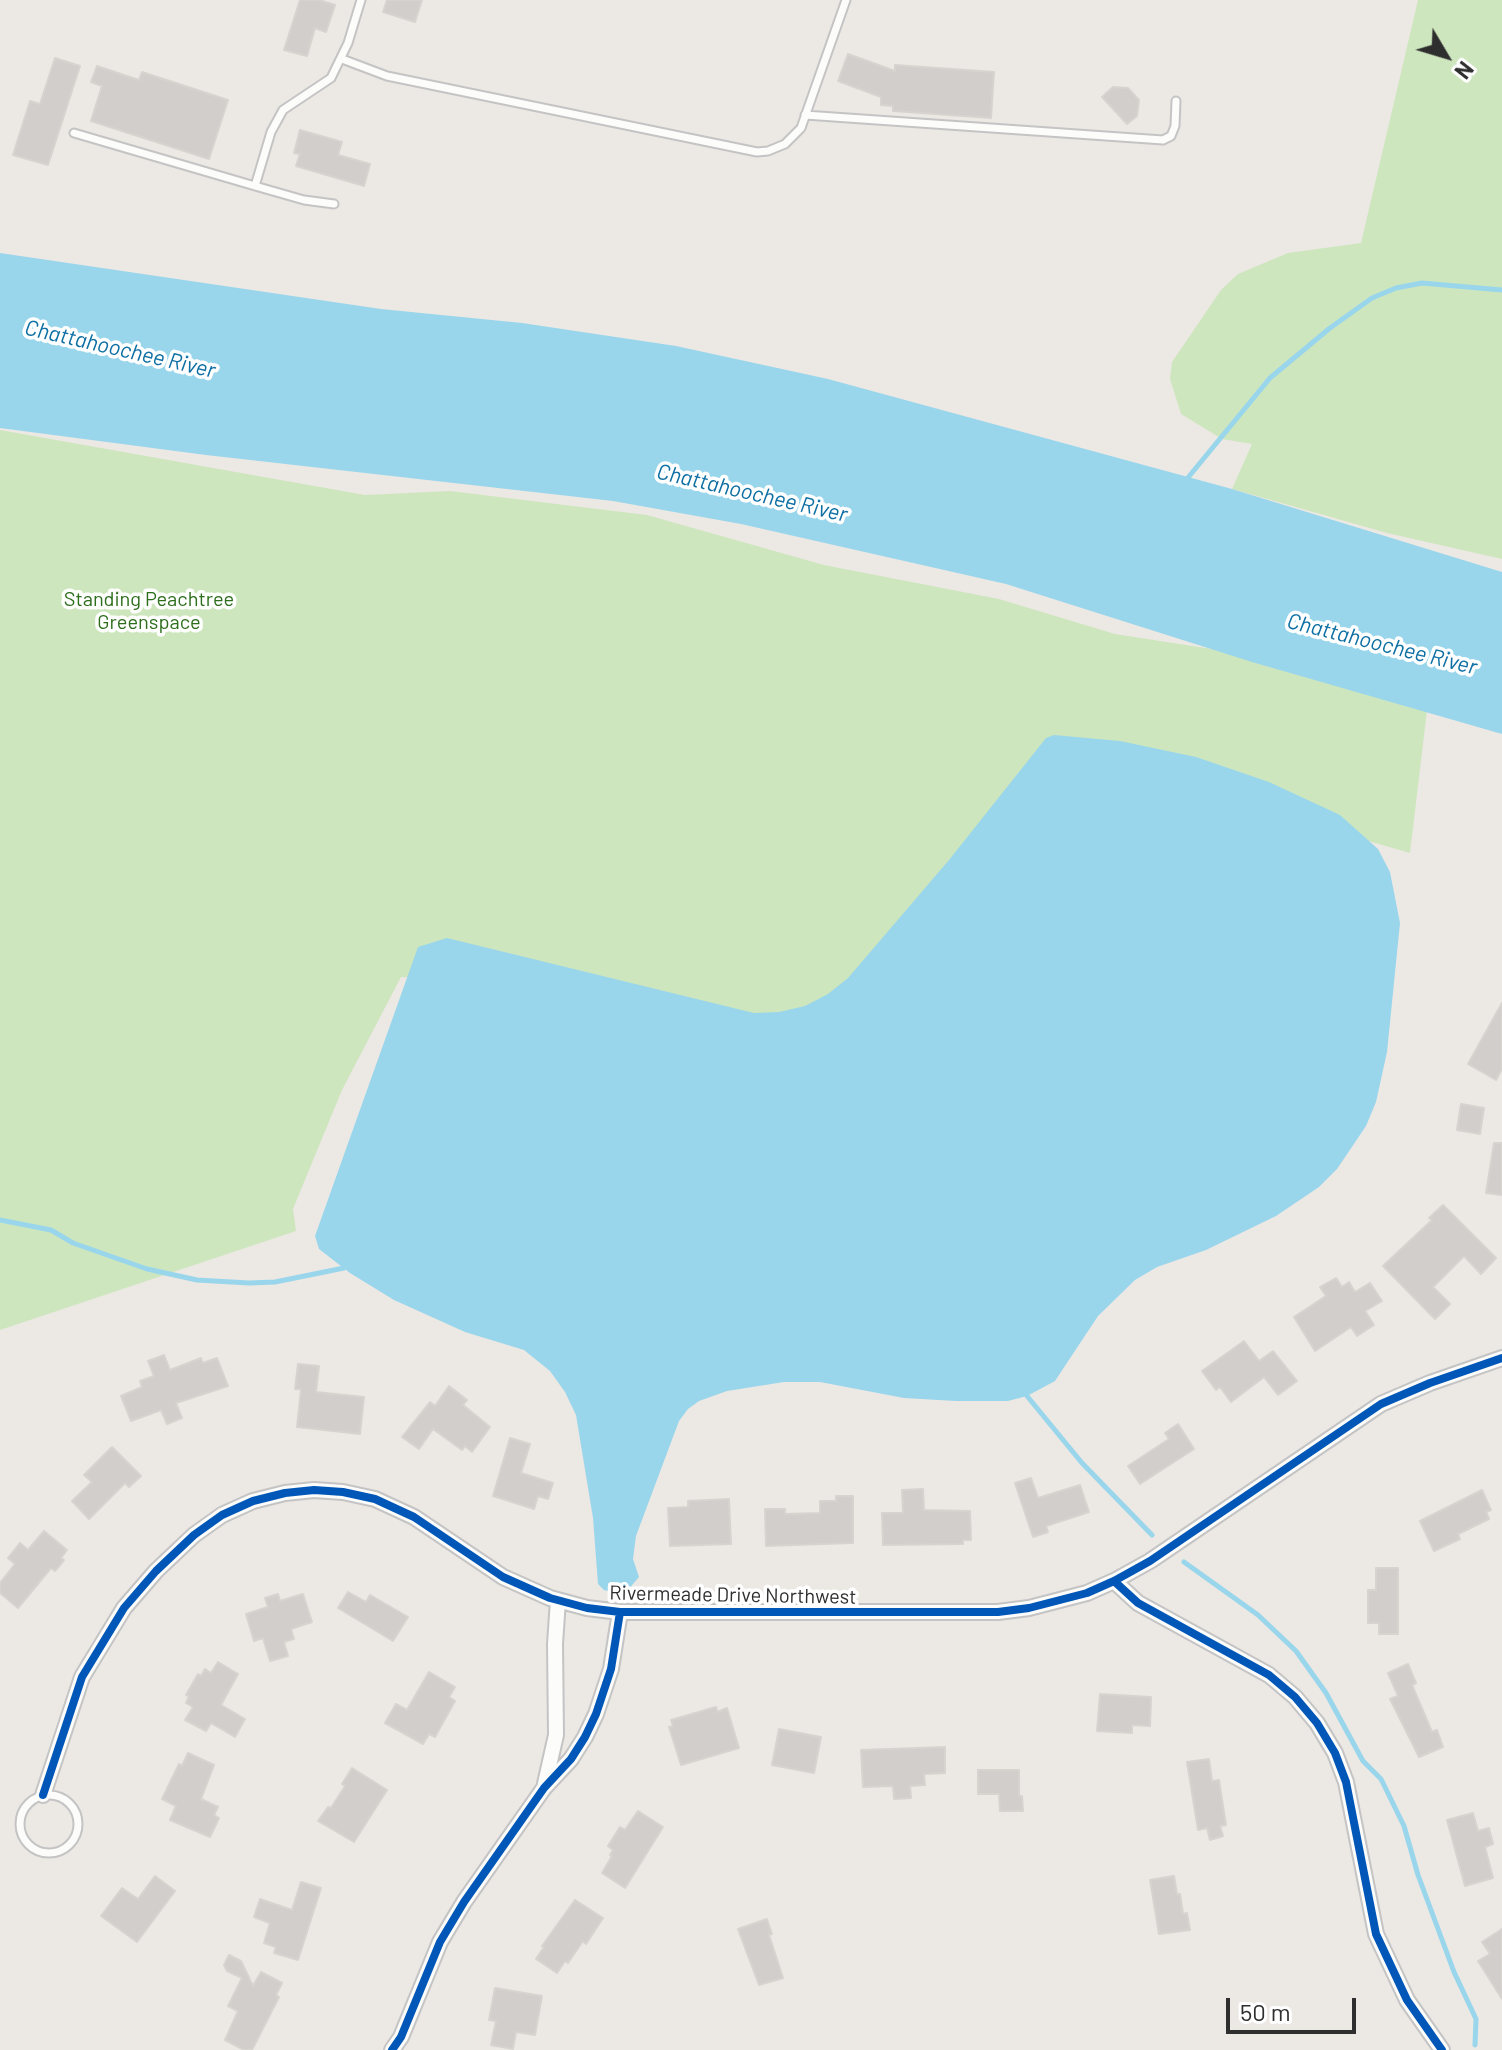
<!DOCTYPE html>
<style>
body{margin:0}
#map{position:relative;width:1502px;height:2050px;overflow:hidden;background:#ece8e4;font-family:Barlow,sans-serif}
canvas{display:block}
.north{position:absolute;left:1406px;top:16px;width:80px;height:80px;-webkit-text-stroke:6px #fff;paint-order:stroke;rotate:128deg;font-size:22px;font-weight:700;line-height:32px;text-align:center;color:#2e2e2e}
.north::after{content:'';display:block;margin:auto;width:28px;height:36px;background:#2e2e2e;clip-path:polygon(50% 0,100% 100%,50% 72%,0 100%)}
.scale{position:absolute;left:1226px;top:1998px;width:130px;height:36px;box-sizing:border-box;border:4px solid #2e2e2e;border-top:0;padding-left:10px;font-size:24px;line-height:28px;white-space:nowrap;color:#2e2e2e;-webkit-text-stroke:6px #fff;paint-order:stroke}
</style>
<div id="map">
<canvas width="1502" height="2050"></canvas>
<div class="north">N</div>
<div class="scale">50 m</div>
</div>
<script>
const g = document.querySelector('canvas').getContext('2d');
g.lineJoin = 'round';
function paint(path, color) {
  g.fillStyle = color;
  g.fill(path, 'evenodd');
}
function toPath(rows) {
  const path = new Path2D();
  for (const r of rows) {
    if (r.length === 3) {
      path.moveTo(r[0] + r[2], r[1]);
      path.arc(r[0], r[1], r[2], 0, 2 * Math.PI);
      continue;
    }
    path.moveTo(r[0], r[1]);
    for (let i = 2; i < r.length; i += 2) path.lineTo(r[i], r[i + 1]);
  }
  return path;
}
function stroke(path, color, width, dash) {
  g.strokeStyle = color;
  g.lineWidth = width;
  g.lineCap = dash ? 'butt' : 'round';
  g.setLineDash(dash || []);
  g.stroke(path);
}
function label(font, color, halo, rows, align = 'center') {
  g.font = font + ' Barlow,sans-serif';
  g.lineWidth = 7;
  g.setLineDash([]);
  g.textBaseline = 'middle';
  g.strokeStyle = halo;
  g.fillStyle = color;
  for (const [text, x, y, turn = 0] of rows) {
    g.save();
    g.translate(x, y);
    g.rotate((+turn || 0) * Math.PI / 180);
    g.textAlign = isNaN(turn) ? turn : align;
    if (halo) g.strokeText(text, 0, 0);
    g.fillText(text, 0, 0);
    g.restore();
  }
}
paint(toPath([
 [1418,0,1502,0,1502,559,1387,533,1232,489,1252,444,1222,439,1181,414,1170,379,1172,362,1221,290,1238,274,1288,253,1361,243],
 [0,430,365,495,450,491,647,515,824,565,999,599,1115,634,1257,656,1428,702,1410,853,1110,767,862,975,779,1027,612,983,401,977,342,1090,293,1209,296,1231,0,1330]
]), '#cee6be');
paint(toPath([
 [0,253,381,309,522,323,676,346,828,379,1232,489,1502,572,1502,734,1252,662,1006,584,741,524,613,501,206,455,0,428],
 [1054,735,1120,741,1196,757,1269,782,1340,815,1378,849,1390,872,1400,923,1387,1052,1376,1102,1366,1126,1337,1169,1319,1187,1276,1216,1206,1250,1157,1267,1135,1280,1098,1316,1055,1381,1027,1396,1008,1401,956,1401,904,1398,820,1382,784,1382,727,1391,699,1401,688,1409,679,1421,636,1536,633,1559,639,1577,627,1591,617,1593,604,1590,598,1584,593,1518,576,1415,565,1392,550,1371,524,1350,465,1332,394,1300,350,1273,319,1249,315,1236,418,947,447,938,754,1013,779,1012,805,1006,828,994,848,978,949,860,1046,738]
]), '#99d6ec');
stroke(toPath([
 [1186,480,1270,378,1330,328,1372,298,1396,288,1422,283,1502,290],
 [0,1220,51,1230,73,1243,147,1269,197,1280,249,1283,275,1282,344,1268],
 [1027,1396,1082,1463,1152,1535],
 [1184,1562,1258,1615,1296,1651,1326,1693,1363,1761,1381,1779,1404,1826,1418,1875,1454,1972,1476,2019,1475,2045]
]), '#99d6ec', 5);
const building = toPath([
 [300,0,319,0,335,5,326,32,315,28,307,56,284,50,300,0],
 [387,0,422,0,415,22,383,12,387,0],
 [848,54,895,71,895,65,994,72,991,118,893,111,893,106,881,105,881,97,838,81,848,54],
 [55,58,80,66,48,165,13,155,30,101,40,104,55,58],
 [97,66,139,80,142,72,228,100,209,159,91,121,102,86,91,82,97,66],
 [1113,87,1128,88,1139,100,1137,116,1127,124,1102,97,1113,87],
 [300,130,342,142,338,155,370,164,364,186,296,166,300,154,294,153,300,130],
 [1502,1003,1502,1069,1496,1080,1468,1064,1502,1003],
 [1461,1104,1484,1108,1480,1134,1457,1130,1461,1104],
 [1494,1143,1502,1143,1502,1195,1486,1193,1494,1143],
 [1443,1205,1496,1258,1481,1274,1464,1256,1433,1287,1450,1304,1435,1319,1383,1266,1432,1220,1429,1218,1443,1205],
 [1336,1278,1342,1287,1349,1282,1355,1292,1370,1283,1382,1301,1365,1311,1374,1325,1357,1336,1351,1327,1315,1351,1294,1317,1326,1296,1320,1287,1336,1278],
 [1244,1341,1259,1361,1273,1351,1297,1381,1278,1395,1264,1377,1231,1402,1220,1387,1216,1390,1202,1371,1244,1341],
 [164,1355,170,1370,201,1358,203,1363,217,1358,228,1386,176,1403,182,1418,167,1424,161,1410,131,1421,121,1396,142,1387,140,1381,154,1376,148,1361,164,1355],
 [298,1364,319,1366,316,1392,364,1397,360,1434,297,1427,301,1389,295,1389,298,1364],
 [449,1386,467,1400,463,1405,490,1427,472,1452,465,1446,462,1450,433,1429,419,1449,402,1437,430,1402,435,1406,449,1386],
 [1178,1424,1194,1449,1140,1484,1128,1466,1169,1439,1165,1433,1178,1424],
 [510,1438,530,1444,521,1473,553,1483,548,1499,538,1496,534,1509,493,1496,510,1438],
 [112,1447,141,1476,129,1487,125,1483,89,1519,72,1501,92,1482,84,1475,112,1447],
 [1031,1478,1038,1498,1080,1485,1089,1512,1046,1526,1048,1532,1033,1537,1015,1483,1031,1478],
 [923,1489,924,1510,970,1511,971,1540,963,1540,963,1544,883,1545,882,1513,903,1513,902,1490,923,1489],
 [1482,1490,1491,1510,1486,1512,1489,1519,1458,1534,1460,1539,1434,1551,1420,1521,1482,1490],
 [836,1496,853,1496,853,1543,766,1546,765,1509,785,1509,785,1514,820,1513,820,1501,836,1501,836,1496],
 [729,1499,731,1544,670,1546,668,1508,688,1507,688,1501,729,1499],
 [44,1531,67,1550,61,1558,64,1560,55,1571,51,1568,18,1608,0,1593,0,1583,15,1564,8,1558,20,1543,28,1550,44,1531],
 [1376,1568,1398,1568,1398,1634,1379,1634,1379,1623,1368,1623,1368,1590,1376,1590,1376,1568],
 [348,1592,366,1602,370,1595,408,1617,393,1641,338,1608,348,1592],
 [278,1594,280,1601,303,1594,312,1622,291,1629,294,1639,284,1642,288,1656,270,1661,263,1638,254,1641,246,1614,268,1607,265,1598,278,1594],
 [218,1662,238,1674,221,1705,245,1719,235,1737,211,1723,206,1731,185,1720,193,1707,186,1703,189,1696,186,1695,198,1674,201,1676,205,1669,211,1673,218,1662],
 [1408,1664,1416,1683,1412,1685,1432,1732,1437,1730,1443,1747,1419,1757,1390,1699,1398,1696,1388,1673,1408,1664],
 [429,1672,455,1687,449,1697,455,1701,435,1737,429,1734,423,1744,385,1723,396,1704,407,1710,429,1672],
 [1100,1694,1151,1697,1150,1726,1132,1725,1132,1733,1097,1731,1100,1694],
 [716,1707,717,1712,727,1708,739,1748,681,1765,669,1727,673,1726,671,1720,716,1707],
 [779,1729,821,1737,814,1773,772,1765,779,1729],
 [945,1747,945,1773,924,1774,925,1785,910,1786,911,1798,894,1799,893,1786,863,1787,861,1750,945,1747],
 [188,1753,214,1765,201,1799,218,1807,214,1815,219,1818,210,1837,170,1820,176,1806,162,1799,179,1764,182,1766,188,1753],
 [1209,1759,1212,1781,1219,1780,1226,1825,1220,1826,1223,1836,1210,1840,1207,1828,1198,1830,1187,1762,1209,1759],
 [352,1768,387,1790,354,1842,318,1821,328,1807,331,1808,345,1786,342,1784,352,1768],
 [978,1770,1019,1770,1019,1796,1022,1796,1023,1811,1000,1811,999,1794,978,1794,978,1770],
 [638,1811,663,1827,625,1888,602,1873,612,1856,610,1855,613,1850,608,1846,620,1827,625,1830,638,1811],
 [1473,1813,1478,1831,1489,1828,1493,1844,1485,1847,1493,1878,1465,1886,1447,1820,1473,1813],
 [155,1876,175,1891,137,1942,101,1916,122,1888,138,1899,155,1876],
 [1174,1876,1177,1894,1180,1894,1183,1914,1187,1913,1190,1930,1159,1934,1150,1880,1174,1876],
 [301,1882,321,1888,298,1960,274,1953,276,1947,264,1943,270,1923,254,1917,260,1899,292,1910,301,1882],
 [575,1900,603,1918,586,1944,583,1941,568,1963,565,1961,557,1973,536,1959,544,1947,542,1946,575,1900],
 [767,1919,772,1934,769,1935,783,1978,759,1985,738,1929,767,1919],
 [1502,1929,1502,1999,1478,1961,1490,1954,1482,1942,1502,1929],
 [229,1955,241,1961,253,1986,261,1972,282,1983,276,1995,279,1997,252,2050,244,2050,225,2040,238,2011,228,2006,242,1978,227,1971,224,1965,229,1955],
 [495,1988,542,1996,535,2035,516,2032,513,2049,491,2045,496,2021,489,2020,495,1988]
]);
paint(building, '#d1cecb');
stroke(building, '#d7d4d0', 2);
const lane = toPath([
 [342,59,387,76,757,152,768,151,785,144,801,128,846,0],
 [805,115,1163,140,1171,136,1175,126,1176,101],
 [74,133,255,186,304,200,334,204],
 [255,186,271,132,283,110,331,78,348,43,361,0],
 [49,1824,29]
]);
const street = toPath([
 [1114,1581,1138,1603,1269,1675,1295,1697,1317,1723,1335,1753,1346,1782,1376,1934,1407,2000,1442,2050],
 [544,1788,556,1735,555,1644,558,1600],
 [43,1795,82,1677,124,1608,156,1571,194,1535,222,1515,253,1501,285,1493,314,1490,343,1492,375,1499,414,1517,503,1577,550,1598,587,1608,620,1612,998,1612,1029,1608,1087,1593,1114,1581,1150,1561,1381,1404,1430,1383,1502,1358],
 [392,2050,401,2037,440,1942,464,1902,544,1788,571,1759,585,1737,596,1714,611,1669,620,1612]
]);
stroke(lane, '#c5c4c5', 11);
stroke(street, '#c5c4c5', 18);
stroke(lane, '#fcfcfb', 7);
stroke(street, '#fcfcfb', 14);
stroke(toPath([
 [1114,1581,1138,1603,1269,1675,1295,1697,1317,1723,1335,1753,1346,1782,1376,1934,1407,2000,1442,2050],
 [43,1795,82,1677,124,1608,156,1571,194,1535,222,1515,253,1501,285,1493,314,1490,343,1492,375,1499,414,1517,503,1577,550,1598,587,1608,620,1612,998,1612,1029,1608,1087,1593,1114,1581,1150,1561,1381,1404,1430,1383,1502,1358],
 [392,2050,401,2037,440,1942,464,1902,544,1788,571,1759,585,1737,596,1714,611,1669,620,1612]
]), '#0057b8', 8);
label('20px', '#2c6e1b', '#fff', [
 ["Standing Peachtree",149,599],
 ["Greenspace",149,622]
]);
label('20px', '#2e2e2e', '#fff', [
 ["Rivermeade Drive Northwest",733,1595,1]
]);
label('italic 22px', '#0d6fa3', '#fff', [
 ["Chattahoochee River",120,349,13],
 ["Chattahoochee River",752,493,13],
 ["Chattahoochee River",1382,644,14]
]);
</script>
